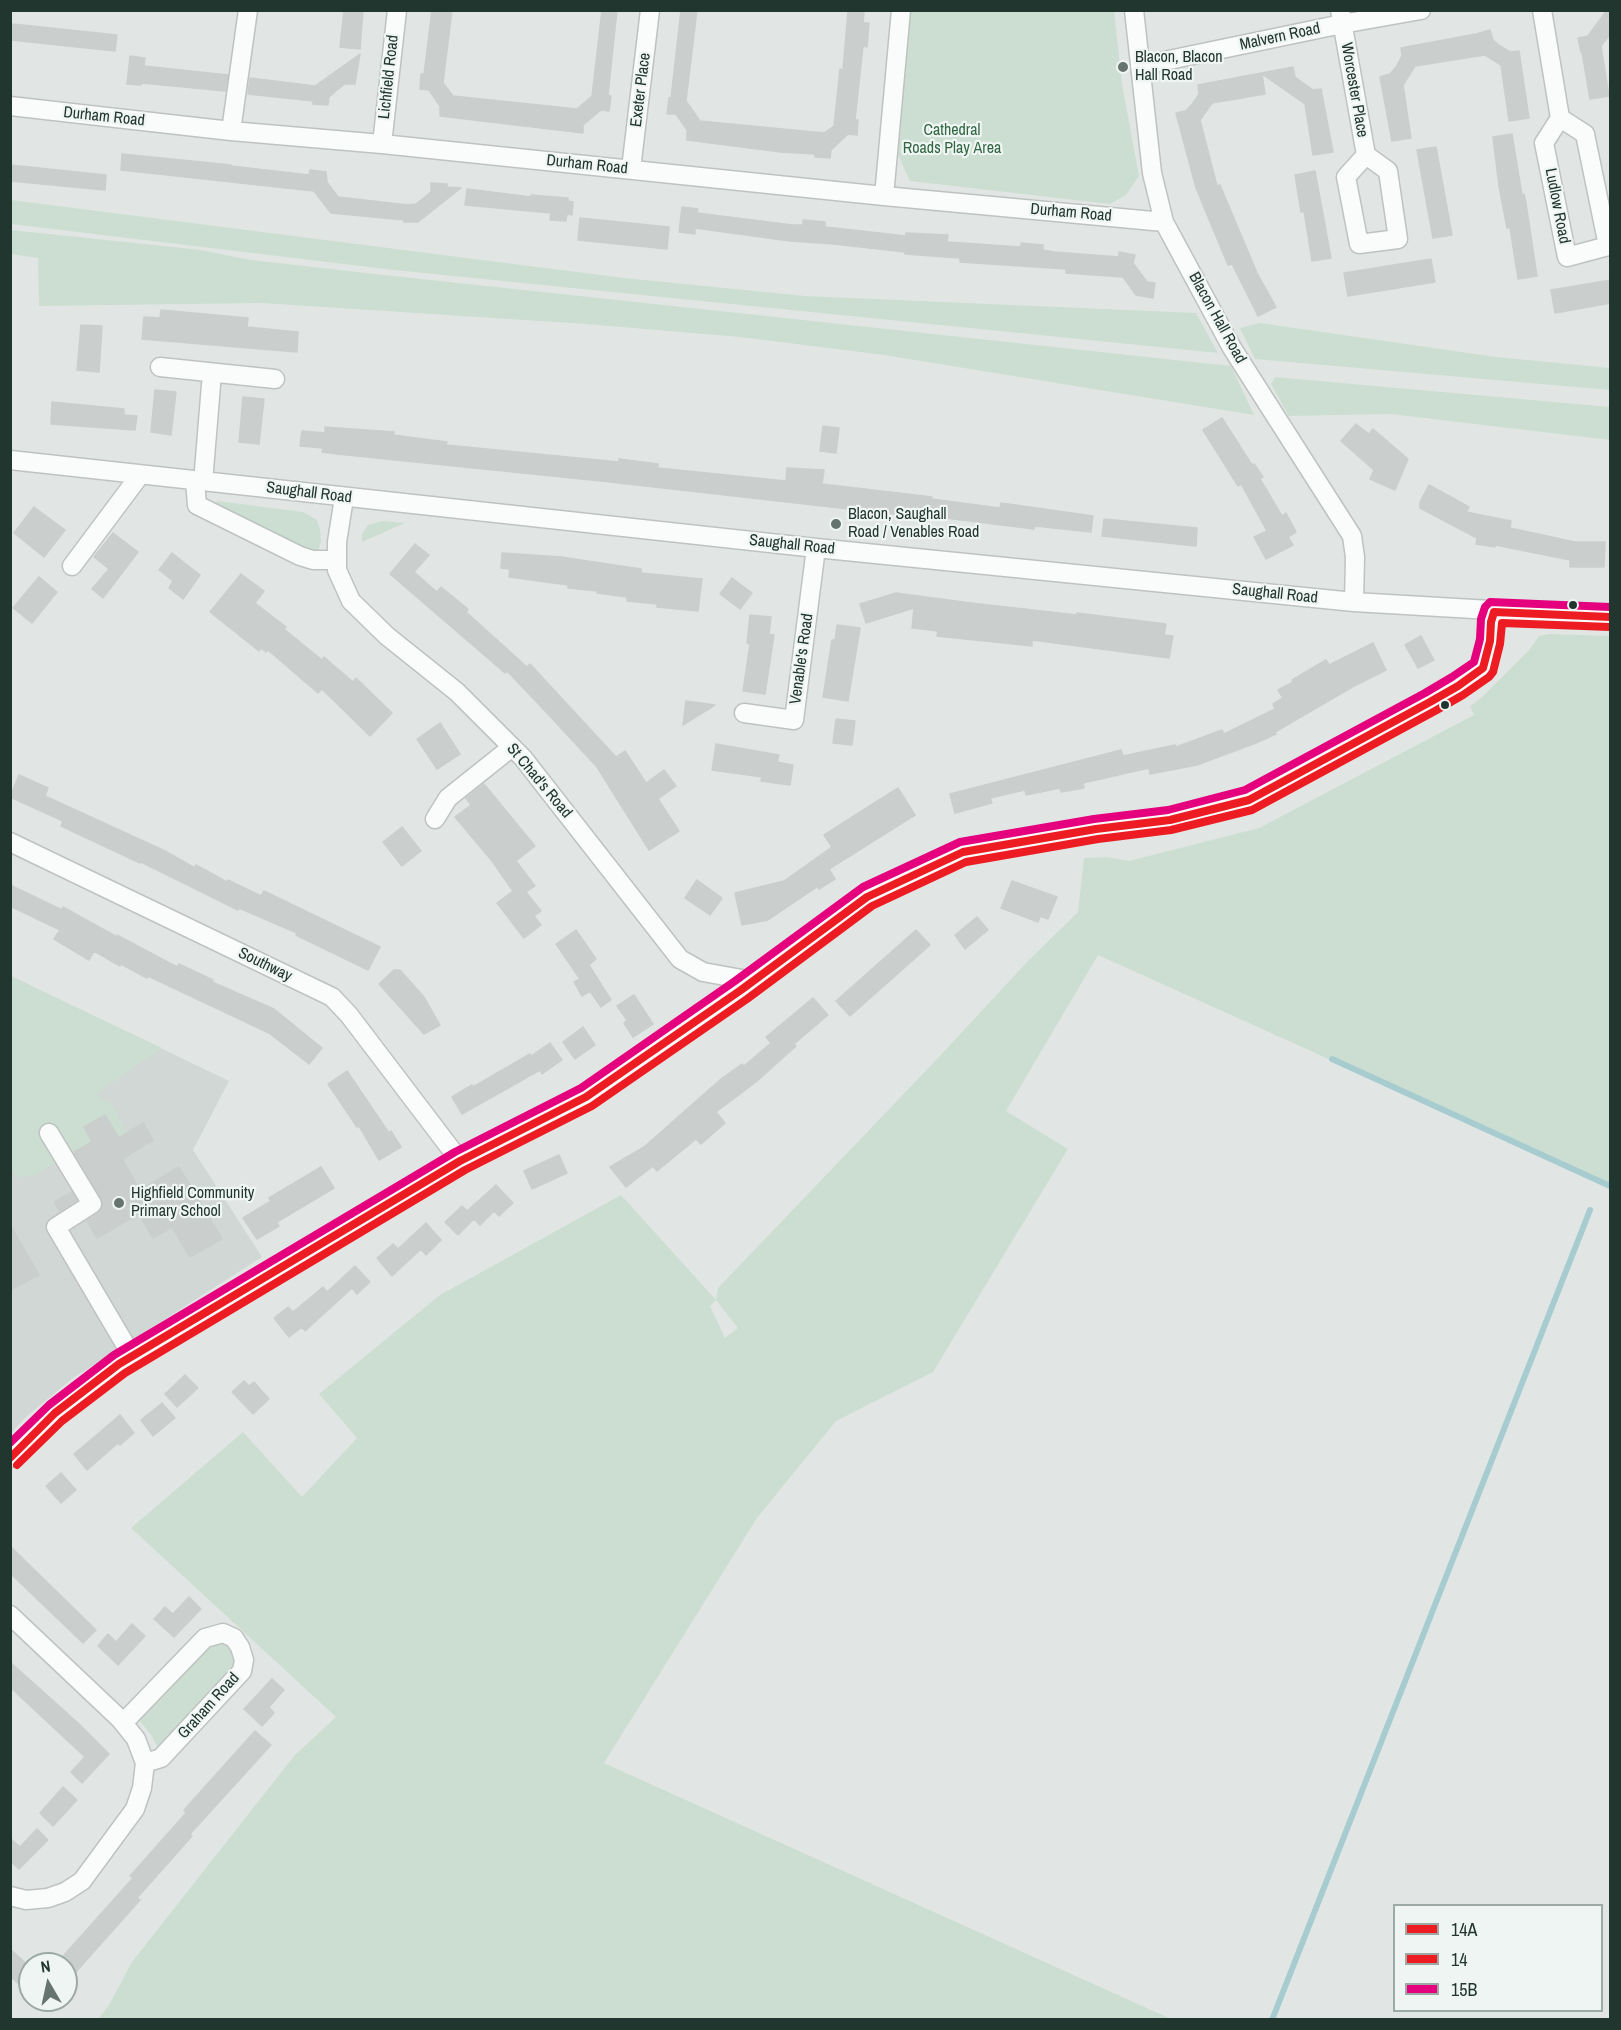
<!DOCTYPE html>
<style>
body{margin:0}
#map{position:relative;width:1621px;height:2030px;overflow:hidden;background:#e1e6e4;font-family:"Archivo Narrow",sans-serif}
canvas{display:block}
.frame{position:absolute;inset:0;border:12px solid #223630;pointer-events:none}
.legend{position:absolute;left:1393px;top:1904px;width:210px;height:108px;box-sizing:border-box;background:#eff5f2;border:2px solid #9da9a4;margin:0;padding:8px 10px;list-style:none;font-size:18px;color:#223630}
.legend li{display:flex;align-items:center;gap:12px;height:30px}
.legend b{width:30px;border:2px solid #9da9a4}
.north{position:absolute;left:18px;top:1952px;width:60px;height:60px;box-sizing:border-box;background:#eff5f2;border:2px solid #9da9a4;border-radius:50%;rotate:351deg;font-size:16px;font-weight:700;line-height:24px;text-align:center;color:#223630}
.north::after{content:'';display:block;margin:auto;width:21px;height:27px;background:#65746f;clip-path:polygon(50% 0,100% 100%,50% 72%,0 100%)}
</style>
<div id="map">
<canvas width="1621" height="2030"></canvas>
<div class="frame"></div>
<ul class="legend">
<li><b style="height:8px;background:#ed1c23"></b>14A</li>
<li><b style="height:8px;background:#ed1c23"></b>14</li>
<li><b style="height:8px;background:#e5007d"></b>15B</li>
</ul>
<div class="north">N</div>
</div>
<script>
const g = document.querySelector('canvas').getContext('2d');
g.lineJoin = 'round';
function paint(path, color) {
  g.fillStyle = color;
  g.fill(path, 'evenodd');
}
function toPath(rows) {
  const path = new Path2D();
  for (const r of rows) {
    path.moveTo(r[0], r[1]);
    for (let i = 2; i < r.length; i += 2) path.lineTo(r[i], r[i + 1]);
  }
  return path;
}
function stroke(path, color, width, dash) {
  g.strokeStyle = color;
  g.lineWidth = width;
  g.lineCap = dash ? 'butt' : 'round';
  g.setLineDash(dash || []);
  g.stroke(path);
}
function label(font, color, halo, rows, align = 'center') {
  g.font = font + ' "Archivo Narrow",sans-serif';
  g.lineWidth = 4.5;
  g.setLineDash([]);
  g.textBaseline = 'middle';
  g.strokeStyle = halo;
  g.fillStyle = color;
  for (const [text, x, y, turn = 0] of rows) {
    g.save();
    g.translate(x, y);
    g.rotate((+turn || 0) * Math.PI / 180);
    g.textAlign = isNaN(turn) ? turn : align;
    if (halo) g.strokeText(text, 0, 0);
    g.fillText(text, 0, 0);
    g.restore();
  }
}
paint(toPath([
 [11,976,229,1081,193,1150,262,1257,73,1378,27,1416,11,1433]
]), '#d0d7d4');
paint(toPath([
 [911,11,1114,11,1122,84,1139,176,1126,195,1110,204,910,181,896,150,906,16,911,14],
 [11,200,624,278,805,296,1196,313,1218,353,394,270,11,224],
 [11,230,201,250,251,260,375,274,1231,366,1254,415,884,355,740,337,586,324,262,303,39,306,38,258,11,254],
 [1260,323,1496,357,1610,368,1610,390,1255,359,1240,328],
 [1275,377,1610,407,1610,440,1391,414,1289,416,1271,384],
 [217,501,303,512,317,520,320,529,321,541,317,555,216,506],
 [382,521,405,523,362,542,362,534,368,525],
 [1549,634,1610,636,1610,1186,1098,955,1006,1111,1068,1149,933,1372,836,1421,757,1518,604,1763,1171,2019,98,2019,109,2005,132,1962,294,1756,336,1717,131,1528,243,1432,302,1497,357,1438,319,1394,440,1295,621,1195,716,1300,718,1288,937,1059,1027,962,1078,912,1084,858,1107,857,1129,861,1259,828,1474,715,1470,706,1481,698,1529,650,1539,636],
 [716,1300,738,1328,725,1338,710,1306],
 [10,976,162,1048,97,1093,101,1100,111,1103,127,1133,118,1138,105,1115,84,1127,102,1158,93,1163,83,1147,35,1175,16,1177,11,1168],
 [227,1641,233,1648,235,1666,157,1747,152,1736,138,1719,211,1644]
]), '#ccded1');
stroke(toPath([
 [1332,1059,1610,1186],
 [1272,2020,1590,1210]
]), '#a7ccd0', 6);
const building = toPath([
 [344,10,363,10,360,49,340,47,344,10],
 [432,10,452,10,443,83,453,96,577,109,592,96,602,10,617,10,608,95,611,96,609,111,601,110,583,125,583,133,440,116,440,106,429,90,420,89,421,74,424,74,432,10],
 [681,10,697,10,686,101,700,121,824,133,834,126,840,69,843,70,848,11,864,13,863,23,869,23,867,47,863,46,855,120,858,120,857,135,848,134,831,150,830,158,815,157,815,154,781,152,687,140,687,130,676,114,667,114,669,98,671,98,681,10],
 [1607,10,1611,10,1611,33,1601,46,1609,96,1590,99,1582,52,1581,52,1578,38,1588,36,1607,10],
 [13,24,117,35,115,51,11,40,13,24],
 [1490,30,1493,40,1500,46,1510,52,1519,51,1529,118,1509,121,1501,65,1485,55,1415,66,1403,85,1411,138,1392,141,1380,77,1390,74,1396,67,1402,56,1401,48,1476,34,1490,30],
 [360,54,355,84,345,84,337,90,329,97,328,105,313,104,313,101,248,94,250,78,315,86,360,54],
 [130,56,145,58,144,66,228,75,225,91,142,83,141,85,127,84,130,56],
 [1293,67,1295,77,1303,83,1313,90,1321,89,1333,152,1313,155,1305,104,1262,74,1265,94,1212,103,1200,120,1217,186,1220,185,1257,273,1276,307,1258,316,1232,264,1228,265,1196,188,1176,113,1186,111,1193,103,1199,94,1198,85,1293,67],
 [1512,134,1522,195,1524,194,1526,203,1537,276,1518,279,1510,228,1507,228,1499,186,1493,137,1512,134],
 [1436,147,1452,235,1433,238,1417,150,1436,147],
 [122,154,231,165,231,166,309,175,310,170,326,172,327,182,338,197,408,205,416,204,431,192,431,183,447,184,447,187,461,188,418,222,404,222,404,220,331,213,314,191,121,170,122,154],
 [10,165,106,175,105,190,10,181,10,165],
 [1315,171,1331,258,1312,261,1304,211,1301,212,1295,175,1315,171],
 [467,189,531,197,531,195,568,198,568,201,573,202,572,215,567,214,566,221,550,220,551,213,465,205,467,189],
 [682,207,698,209,697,213,792,225,803,225,803,220,825,222,825,227,906,236,906,233,948,235,947,242,1021,247,1021,243,1043,245,1043,250,1054,252,1119,257,1119,252,1135,255,1133,263,1147,282,1155,283,1153,298,1136,295,1123,277,1066,273,1066,269,960,262,960,258,905,254,905,252,834,244,790,241,695,228,695,234,679,232,682,207],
 [580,218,669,227,667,249,578,240,580,218],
 [1431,259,1435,282,1348,296,1344,273,1431,259],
 [1611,280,1611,303,1555,313,1551,290,1611,280],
 [161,310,248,318,247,327,298,332,297,352,142,339,144,317,160,318,161,310],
 [81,325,102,326,99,372,77,370,81,325],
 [155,390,176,392,171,435,151,432,155,390],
 [243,397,264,399,259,444,239,442,243,397],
 [52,402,124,409,124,415,137,416,135,430,51,424,52,402],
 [1222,418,1252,465,1254,464,1263,477,1260,479,1282,516,1286,513,1296,532,1288,537,1293,545,1266,559,1254,537,1267,531,1241,484,1238,486,1203,430,1222,418],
 [1356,424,1369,434,1373,429,1408,459,1395,490,1370,479,1374,470,1341,441,1356,424],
 [823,426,839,428,836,453,820,451,823,426],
 [325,427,394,432,393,435,447,442,446,445,619,462,619,459,658,464,658,468,786,481,787,468,824,470,822,484,932,497,931,499,1000,508,1001,503,1093,516,1091,532,1035,526,1034,529,929,516,929,518,601,481,337,454,322,452,323,448,300,446,302,431,325,433,325,427],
 [1429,485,1469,507,1466,512,1511,521,1510,528,1575,542,1605,542,1604,567,1570,567,1570,560,1495,545,1495,547,1476,544,1477,538,1420,508,1420,502,1429,485],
 [34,507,65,530,44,557,14,533,34,507],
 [1104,519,1197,528,1196,546,1102,536,1104,519],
 [113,533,138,552,103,598,92,589,109,569,94,557,113,533],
 [415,544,429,555,414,572,437,592,441,587,468,609,466,612,527,667,530,664,616,757,625,751,646,783,664,770,676,786,658,799,679,831,649,850,597,767,547,713,507,671,505,673,390,574,415,544],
 [172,553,200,575,183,599,169,588,173,581,159,570,172,553],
 [502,553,561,557,641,569,641,573,702,579,698,611,657,607,657,604,627,601,627,597,597,593,598,591,568,588,568,585,509,577,510,569,501,568,502,553],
 [241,574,264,591,255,603,286,627,284,629,322,660,324,657,353,682,356,678,392,713,370,736,322,689,318,693,268,650,266,652,261,648,259,651,210,612,241,574],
 [39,577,57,592,32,623,13,608,39,577],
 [732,578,752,593,740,609,720,594,732,578],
 [896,593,971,603,1077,615,1077,613,1166,624,1164,635,1173,636,1169,658,1032,640,1032,646,937,636,938,631,912,628,914,608,866,623,860,604,896,593],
 [750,615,771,617,769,634,774,635,765,694,743,691,750,644,747,643,750,615],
 [837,625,860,628,848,701,823,697,832,640,835,640,837,625],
 [1421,636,1434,660,1418,668,1405,645,1421,636],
 [1373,643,1386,670,1354,686,1275,732,1276,734,1256,743,1197,765,1150,774,1149,768,1083,783,1084,788,1061,792,1060,788,1026,795,1025,790,990,798,992,803,955,813,950,794,1121,750,1123,756,1175,745,1176,747,1222,730,1224,734,1275,709,1273,704,1283,698,1278,690,1293,682,1292,680,1326,660,1329,665,1373,643],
 [686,701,715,705,683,725,686,701],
 [836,719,855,721,852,745,833,743,836,719],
 [440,723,460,754,437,769,417,739,440,723],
 [716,744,779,755,777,762,793,765,790,785,761,781,762,777,712,770,716,744],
 [19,775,48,788,45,796,165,851,195,868,196,865,227,882,228,880,261,896,264,891,380,947,368,970,296,935,297,933,239,908,238,910,141,862,140,863,61,826,63,821,10,797,19,775],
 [484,784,535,846,516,861,535,886,526,892,541,911,534,916,541,925,524,938,497,903,513,891,492,861,455,817,471,805,466,798,484,784],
 [898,788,915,815,829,869,835,879,819,889,817,887,768,920,742,925,735,893,784,881,832,847,824,835,898,788],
 [402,827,421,851,402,866,383,842,402,827],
 [697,880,722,898,710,915,685,898,697,880],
 [1012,881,1057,897,1048,919,1040,916,1038,922,1001,908,1012,881],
 [10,885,62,910,63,907,117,937,117,935,177,967,179,964,213,980,212,982,274,1009,322,1048,309,1064,269,1033,148,976,147,978,121,964,120,966,94,951,89,960,54,939,60,930,10,906,10,885],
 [977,917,988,930,965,949,955,935,977,917],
 [576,930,596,959,589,965,611,1000,601,1007,590,991,582,996,574,982,580,979,556,944,576,930],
 [916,930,930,945,850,1016,836,1001,916,930],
 [394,970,400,970,424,997,440,1025,424,1034,379,984,394,970],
 [634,995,653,1024,633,1037,624,1023,627,1020,617,1006,634,995],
 [813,998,828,1015,794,1044,796,1046,756,1082,716,1112,725,1123,701,1144,696,1139,657,1171,653,1166,626,1187,610,1167,644,1147,721,1079,742,1064,744,1066,771,1043,766,1037,813,998],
 [583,1027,595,1045,575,1059,563,1042,583,1027],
 [550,1043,562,1060,542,1074,540,1070,462,1114,452,1097,472,1085,473,1087,530,1054,531,1056,550,1043],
 [347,1071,389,1133,391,1131,401,1147,379,1160,359,1126,357,1127,328,1084,347,1071],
 [105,1115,119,1138,143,1123,153,1140,122,1159,140,1190,179,1167,222,1239,190,1257,172,1227,153,1238,139,1214,97,1238,87,1221,99,1213,103,1203,74,1152,92,1142,84,1127,105,1115],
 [559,1155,567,1173,532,1189,524,1171,559,1155],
 [321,1167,334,1188,277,1222,279,1226,257,1239,243,1218,271,1201,269,1198,321,1167],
 [496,1185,513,1203,499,1216,494,1211,480,1225,474,1219,458,1235,445,1222,462,1206,467,1211,496,1185],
 [72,1192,77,1200,60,1211,54,1202,72,1192],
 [426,1223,441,1240,426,1255,421,1249,392,1276,377,1258,393,1244,398,1249,426,1223],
 [10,1225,39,1275,10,1290,10,1225],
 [355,1266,370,1282,357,1294,352,1288,305,1331,302,1327,289,1337,274,1318,288,1307,293,1312,323,1287,327,1292,355,1266],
 [185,1375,198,1388,177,1407,165,1394,185,1375],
 [244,1381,249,1386,254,1382,269,1399,253,1414,232,1392,244,1381],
 [162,1403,175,1418,153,1436,141,1420,162,1403],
 [120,1415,134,1433,120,1445,118,1443,87,1470,74,1454,120,1415],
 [61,1473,76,1490,61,1503,46,1486,61,1473],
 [10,1546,96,1630,83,1643,10,1573,10,1546],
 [189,1597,201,1609,174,1637,154,1619,165,1607,173,1614,189,1597],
 [132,1624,145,1636,118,1665,98,1646,108,1634,116,1642,132,1624],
 [10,1662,78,1723,109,1754,82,1783,71,1772,85,1757,10,1687,10,1662],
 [272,1679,284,1690,269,1707,274,1713,262,1726,244,1709,272,1679],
 [255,1731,271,1745,190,1834,192,1836,137,1898,140,1900,66,1983,66,1964,56,1964,133,1878,130,1876,186,1813,184,1810,255,1731],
 [63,1787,77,1800,53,1826,40,1813,63,1787],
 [37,1829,48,1840,19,1869,10,1861,10,1838,20,1847,37,1829],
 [10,1949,30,1967,30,1994,10,1976,10,1949]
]);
paint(building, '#cacfcd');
stroke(building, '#cacfcd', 1.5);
const minor = toPath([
 [1134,10,1152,173,1164,222,1232,348,1352,536,1355,557,1354,602],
 [1340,10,1366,155,1346,177,1359,244,1398,239,1388,171,1366,155],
 [1542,10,1560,118,1544,143,1567,257,1608,246,1585,134,1560,118],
 [1140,66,1342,24,1421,10],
 [10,106,231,131,382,144,884,196,1164,222],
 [231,131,248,10],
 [382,144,397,10],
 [631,169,650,10],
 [884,196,901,10],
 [160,367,275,379],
 [10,460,816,548,1354,602,1610,617],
 [195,481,197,505,300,556,313,560,337,560],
 [203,482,212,373],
 [344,498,337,542,337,570,351,601,387,636,457,692,523,758,680,959,703,972,753,981],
 [72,566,140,475],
 [744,713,794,720,816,548],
 [435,819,448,798,512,747],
 [10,842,332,997,349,1015,460,1161],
 [49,1133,92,1204,56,1227,132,1356],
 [10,1458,55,1413,119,1364,460,1161,586,1097,741,990,867,897,963,852,1096,829,1170,820,1249,800,1430,702,1458,686,1483,668,1490,641,1491,622,1494,612],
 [10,1615,120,1719,136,1739,145,1763,142,1788,135,1809,82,1881,65,1892,48,1898,26,1900,10,1896],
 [123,1723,205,1638,223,1633,234,1638,240,1647,244,1660,242,1671,161,1758,145,1763]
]);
stroke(minor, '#bec3c1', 21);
stroke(minor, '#fafbfb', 18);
stroke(toPath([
 [10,1458,55,1413,119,1364,460,1161,586,1097,741,990,867,897,963,852,1096,829,1170,820,1249,800,1430,702,1458,686,1483,668,1490,641,1491,622,1494,612,1610,617]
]), '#ed1c23', 8);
stroke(toPath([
 [17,1465,62,1421,125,1373,465,1170,592,1106,747,999,872,906,966,862,1098,839,1171,830,1252,810,1435,711,1463,695,1489,677,1493,672,1500,644,1502,623,1610,627]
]), '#ed1c23', 8);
stroke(toPath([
 [10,1443,49,1405,114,1355,455,1152,581,1088,735,981,863,887,960,842,1094,819,1168,810,1245,790,1425,693,1452,677,1474,662,1480,639,1481,619,1485,607,1490,602,1610,607]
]), '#e5007d', 8);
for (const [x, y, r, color] of [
 [1123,67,6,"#65746f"],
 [836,524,6,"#65746f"],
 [1573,605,5,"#223630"],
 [1445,705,5,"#223630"],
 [119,1203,6,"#65746f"]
]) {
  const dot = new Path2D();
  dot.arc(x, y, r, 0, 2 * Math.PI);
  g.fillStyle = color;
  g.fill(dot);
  stroke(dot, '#eff5f2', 2);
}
label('16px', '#223630', '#eff5f2', [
 ["Malvern Road",1280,37,-12],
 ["Lichfield Road",389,77,-84],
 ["Exeter Place",641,90,-83],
 ["Worcester Place",1354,90,80],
 ["Durham Road",104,117,6],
 ["Durham Road",587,165,6],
 ["Ludlow Road",1557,206,79],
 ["Durham Road",1071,213,5],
 ["Blacon Hall Road",1217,318,61],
 ["Saughall Road",309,493,7],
 ["Saughall Road",792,545,6],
 ["Saughall Road",1275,594,6],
 ["Venable's Road",802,659,-82],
 ["St Chad's Road",539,781,50],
 ["Southway",265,965,26],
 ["Graham Road",209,1706,-48]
]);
label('16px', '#223630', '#eff5f2', [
 ["Blacon, Blacon",1135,58],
 ["Hall Road",1135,76],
 ["Blacon, Saughall",848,515],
 ["Road / Venables Road",848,533],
 ["Highfield Community",131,1194],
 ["Primary School",131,1212]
], 'left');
label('16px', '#326744', '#eff5f2', [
 ["Cathedral",952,131],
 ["Roads Play Area",952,149]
]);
</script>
